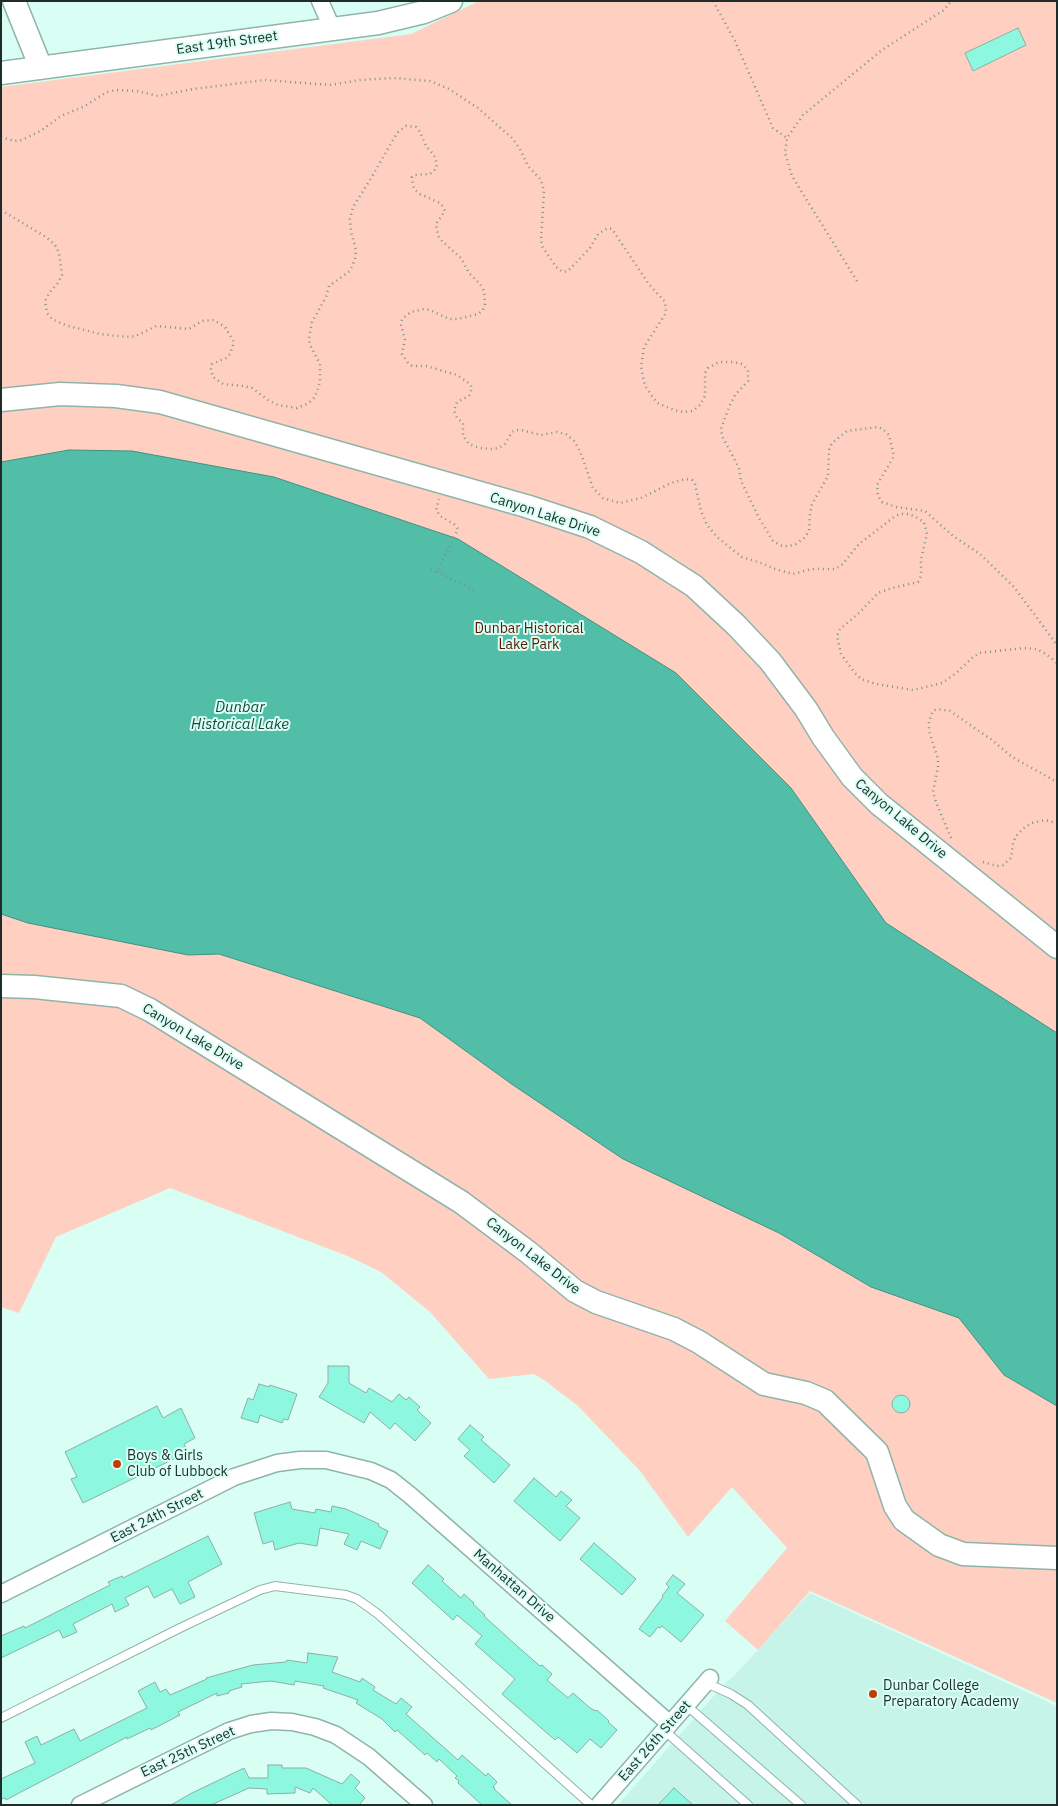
<!DOCTYPE html>
<style>
body{margin:0}
#map{position:relative;width:1058px;height:1806px;overflow:hidden;background:#d9fff5;font-family:"IBM Plex Sans",sans-serif}
canvas{display:block}
.frame{position:absolute;inset:0;border:2px solid #1e2d29;pointer-events:none}
</style>
<div id="map">
<canvas width="1058" height="1806"></canvas>
<div class="frame"></div>
</div>
<script>
const g = document.querySelector('canvas').getContext('2d');
g.lineJoin = 'round';
function paint(path, color) {
  g.fillStyle = color;
  g.fill(path, 'evenodd');
}
function toPath(rows) {
  const path = new Path2D();
  for (const r of rows) {
    if (r.length === 3) {
      path.moveTo(r[0] + r[2], r[1]);
      path.arc(r[0], r[1], r[2], 0, 2 * Math.PI);
      continue;
    }
    path.moveTo(r[0], r[1]);
    for (let i = 2; i < r.length; i += 2) path.lineTo(r[i], r[i + 1]);
  }
  return path;
}
function stroke(path, color, width, dash) {
  g.strokeStyle = color;
  g.lineWidth = width;
  g.lineCap = dash ? 'butt' : 'round';
  g.setLineDash(dash || []);
  g.stroke(path);
}
function label(font, color, halo, rows, align = 'center') {
  g.font = font + ' "IBM Plex Sans",sans-serif';
  g.lineWidth = 4;
  g.setLineDash([]);
  g.textBaseline = 'middle';
  g.strokeStyle = halo;
  g.fillStyle = color;
  for (const [text, x, y, turn = 0] of rows) {
    g.save();
    g.translate(x, y);
    g.rotate((+turn || 0) * Math.PI / 180);
    g.textAlign = isNaN(turn) ? turn : align;
    if (halo) g.strokeText(text, 0, 0);
    g.fillText(text, 0, 0);
    g.restore();
  }
}
paint(toPath([
 [810,1593,1057,1706,1057,1805,618,1805,726,1682,733,1677]
]), '#c6f4e8');
paint(toPath([
 [479,1,1057,1,1057,1703,810,1591,758,1650,725,1621,787,1548,732,1487,688,1537,640,1471,578,1406,544,1380,534,1374,489,1379,430,1312,381,1272,350,1257,170,1188,56,1237,19,1313,1,1307,1,87,411,34]
]), '#ffd0c2');
const water = toPath([
 [69,450,132,451,274,477,458,539,676,673,791,788,886,923,1057,1033,1057,1406,1004,1375,959,1318,871,1287,779,1233,623,1159,513,1085,420,1018,219,954,188,955,28,923,1,914,1,462,69,450]
]);
paint(water, '#52bea8');
stroke(water, '#429282', 1);
const building = toPath([
 [1018,28,1026,45,973,71,965,53,1018,28],
 [328,1366,349,1366,349,1383,366,1393,369,1388,392,1402,399,1394,406,1400,409,1397,420,1407,417,1410,431,1423,415,1441,395,1423,390,1429,370,1412,364,1423,319,1397,328,1383,328,1366],
 [259,1384,269,1387,270,1385,297,1394,288,1420,284,1419,282,1423,260,1415,258,1423,241,1418,248,1398,253,1400,259,1384],
 [901,1404,9],
 [157,1406,163,1418,181,1408,195,1438,184,1444,188,1452,83,1503,71,1479,77,1477,65,1452,157,1406],
 [470,1425,484,1437,481,1440,510,1465,494,1483,464,1456,470,1450,458,1439,470,1425],
 [534,1478,556,1497,561,1491,572,1500,566,1506,580,1518,560,1541,514,1501,534,1478],
 [290,1502,292,1509,315,1513,316,1509,331,1512,332,1506,346,1509,379,1524,378,1526,388,1531,380,1549,361,1541,357,1550,344,1544,349,1534,320,1528,317,1546,299,1543,275,1550,273,1541,263,1544,254,1513,290,1502],
 [208,1536,222,1564,188,1582,195,1597,180,1604,172,1589,154,1598,148,1586,125,1598,129,1605,115,1612,112,1604,73,1624,77,1632,63,1638,59,1630,1,1658,1,1636,24,1626,25,1628,110,1585,108,1582,122,1576,123,1578,208,1536],
 [594,1543,636,1579,622,1595,580,1559,594,1543],
 [428,1565,444,1579,442,1581,461,1598,464,1594,474,1603,473,1604,485,1615,484,1616,517,1646,540,1666,542,1665,552,1674,547,1680,568,1698,573,1693,590,1708,596,1711,597,1710,609,1721,608,1722,617,1730,601,1748,590,1739,577,1753,558,1737,555,1740,502,1694,515,1679,475,1644,482,1636,457,1615,453,1620,412,1583,428,1565],
 [673,1575,685,1584,677,1593,704,1615,681,1642,662,1626,660,1628,658,1627,650,1637,639,1629,663,1597,662,1596,669,1587,666,1584,673,1575],
 [308,1653,338,1657,332,1672,360,1682,362,1678,375,1687,373,1690,396,1704,401,1698,412,1707,406,1714,458,1760,462,1755,486,1776,488,1773,497,1782,493,1787,495,1788,494,1789,512,1805,482,1805,458,1783,459,1781,455,1778,457,1776,439,1759,437,1762,427,1753,425,1755,397,1730,395,1732,382,1719,356,1703,358,1700,323,1688,324,1686,295,1681,294,1685,271,1681,241,1684,242,1687,229,1691,229,1693,217,1696,217,1693,178,1712,180,1715,151,1730,150,1728,127,1739,127,1737,19,1793,6,1800,5,1798,1,1799,1,1779,35,1763,25,1742,37,1736,41,1745,74,1729,80,1741,147,1708,138,1691,155,1682,160,1692,166,1689,170,1695,207,1679,206,1678,253,1665,286,1662,287,1660,307,1663,308,1653],
 [268,1765,282,1765,282,1768,306,1768,342,1784,351,1774,360,1782,355,1788,365,1798,359,1805,332,1805,313,1788,310,1793,295,1787,295,1793,267,1794,267,1789,249,1788,211,1805,171,1805,190,1794,244,1768,249,1778,268,1778,268,1765],
 [674,1788,693,1805,658,1805,674,1788]
]);
paint(building, '#8df7e0');
stroke(building, '#8cafa6', 1);
const lane = toPath([
 [706,1683,731,1694,748,1705,857,1805],
 [686,1705,801,1805],
 [1,1718,180,1628,260,1590,275,1586,346,1595,357,1599,378,1614,591,1805],
 [665,1731,748,1805]
]);
const street = toPath([
 [320,1,332,28],
 [1,1594,234,1477,277,1463,300,1460,326,1460,371,1471,391,1480,411,1496,670,1724],
 [80,1805,229,1731,251,1724,271,1721,292,1722,315,1727,336,1735,369,1757,424,1805],
 [599,1805,710,1678]
]);
const secondary = toPath([
 [14,1,41,68],
 [1,73,378,23,424,12,451,1],
 [1,400,60,394,116,396,160,402,526,506,590,527,641,552,694,586,736,625,770,661,806,709,823,737,852,777,879,804,1057,947],
 [1,986,34,987,121,996,150,1010,461,1202,528,1252,575,1291,596,1302,674,1329,699,1342,764,1384,806,1393,825,1401,877,1452,895,1506,904,1520,939,1545,963,1554,1057,1558]
]);
stroke(lane, '#90b4aa', 10);
stroke(street, '#90b4aa', 19);
stroke(secondary, '#90b4aa', 25);
stroke(toPath([
 [713,1,735,41,773,128,787,138],
 [1,137,14,141,22,140,42,130,61,116,83,107,107,92,116,90,137,91,158,96,193,89,265,80,330,85,360,80,393,78,430,81,449,89,478,108,512,138,520,149,528,166,541,180,544,191,541,240,542,246,556,267,563,272,568,271,590,248,598,234,608,228,612,229,648,283,665,302,666,313,644,347,641,367,645,386,657,403,674,410,684,412,693,411,700,405,705,396,705,373,708,368,719,362,733,362,742,364,748,370,748,381,735,395,729,407,721,429,722,436,739,468,741,481,759,518,773,541,782,546,789,546,796,544,804,538,809,531,810,513,812,504,828,476,829,450,832,443,847,431,878,427,883,429,889,435,894,456,877,485,878,496,882,502,896,507,925,511,953,536,980,554,1014,587,1057,645],
 [1,210,46,237,55,245,59,253,62,275,58,283,49,293,45,301,47,313,52,319,65,325,100,334,127,337,136,336,156,326,189,329,202,321,214,320,225,327,234,342,230,354,226,358,212,364,211,369,213,377,223,384,244,386,252,388,268,400,278,405,297,408,309,403,315,397,320,382,320,364,310,345,309,338,312,322,326,297,329,286,350,271,355,259,356,250,351,232,350,219,353,207,370,180,397,133,406,126,416,127,420,132,426,146,434,155,437,164,436,169,430,174,415,175,412,177,413,186,415,190,420,194,440,203,443,207,445,211,436,224,438,236,443,242,461,258,469,273,480,284,484,291,485,304,483,310,478,314,458,319,449,319,430,310,424,309,411,312,402,319,401,325,405,339,402,354,408,363,412,366,426,366,457,375,470,384,472,388,469,396,457,402,454,411,457,418,463,423,463,436,469,444,480,448,492,449,499,448,505,444,512,432,516,430,521,430,541,435,557,432,566,434,574,441,580,451,593,488,603,498,620,503,641,498,671,483,686,479,692,480,695,484,701,511,707,525,717,537,742,557,764,564,775,569,793,574,812,569,834,569,841,566,859,544,894,517,900,514,908,514,916,517,924,522,927,534,921,559,921,576,918,582,892,588,878,593,860,612,840,629,837,636,841,654,854,672,861,679,876,684,913,690,942,683,955,674,972,658,979,653,1024,648,1036,649,1046,654,1057,663],
 [857,281,792,176,785,153,787,138,803,115,882,50,944,10,951,1],
 [431,569,437,572,458,529,454,524,440,516,436,510,439,499],
 [437,572,477,592],
 [951,838,936,802,933,792,938,767,938,759,929,731,929,721,933,711,937,709,950,711,992,740,1012,757,1057,782],
 [983,862,997,866,1003,865,1011,858,1013,843,1016,836,1024,828,1032,823,1045,820,1057,823]
]), '#79938c', 2.5, [1, 4]);
stroke(lane, '#fff', 8);
stroke(street, '#fff', 16);
stroke(secondary, '#fff', 22);
for (const [x, y, r, color] of [
 [117,1464,5,"#c23b00"],
 [873,1694,5,"#c23b00"]
]) {
  const dot = new Path2D();
  dot.arc(x, y, r, 0, 2 * Math.PI);
  g.fillStyle = color;
  g.fill(dot);
  stroke(dot, '#d9fff5', 2);
}
label('14px', '#1e2d29', '#d9fff5', [
 ["East 19th Street",227,43,-8],
 ["Canyon Lake Drive",545,515,18],
 ["Canyon Lake Drive",901,819,40],
 ["Canyon Lake Drive",193,1037,31],
 ["Canyon Lake Drive",533,1256,38],
 ["East 24th Street",157,1516,-27],
 ["Manhattan Drive",514,1586,41],
 ["East 26th Street",655,1741,-49],
 ["East 25th Street",188,1752,-25]
]);
label('14px', '#5f1800', '#d9fff5', [
 ["Dunbar Historical",529,629],
 ["Lake Park",529,645]
]);
label('14px', '#1e2d29', '#d9fff5', [
 ["Boys & Girls",127,1456],
 ["Club of Lubbock",127,1472],
 ["Dunbar College",883,1686],
 ["Preparatory Academy",883,1702]
], 'left');
label('italic 15px', '#18473e', '#d9fff5', [
 ["Dunbar",240,708],
 ["Historical Lake",240,725]
]);
</script>
